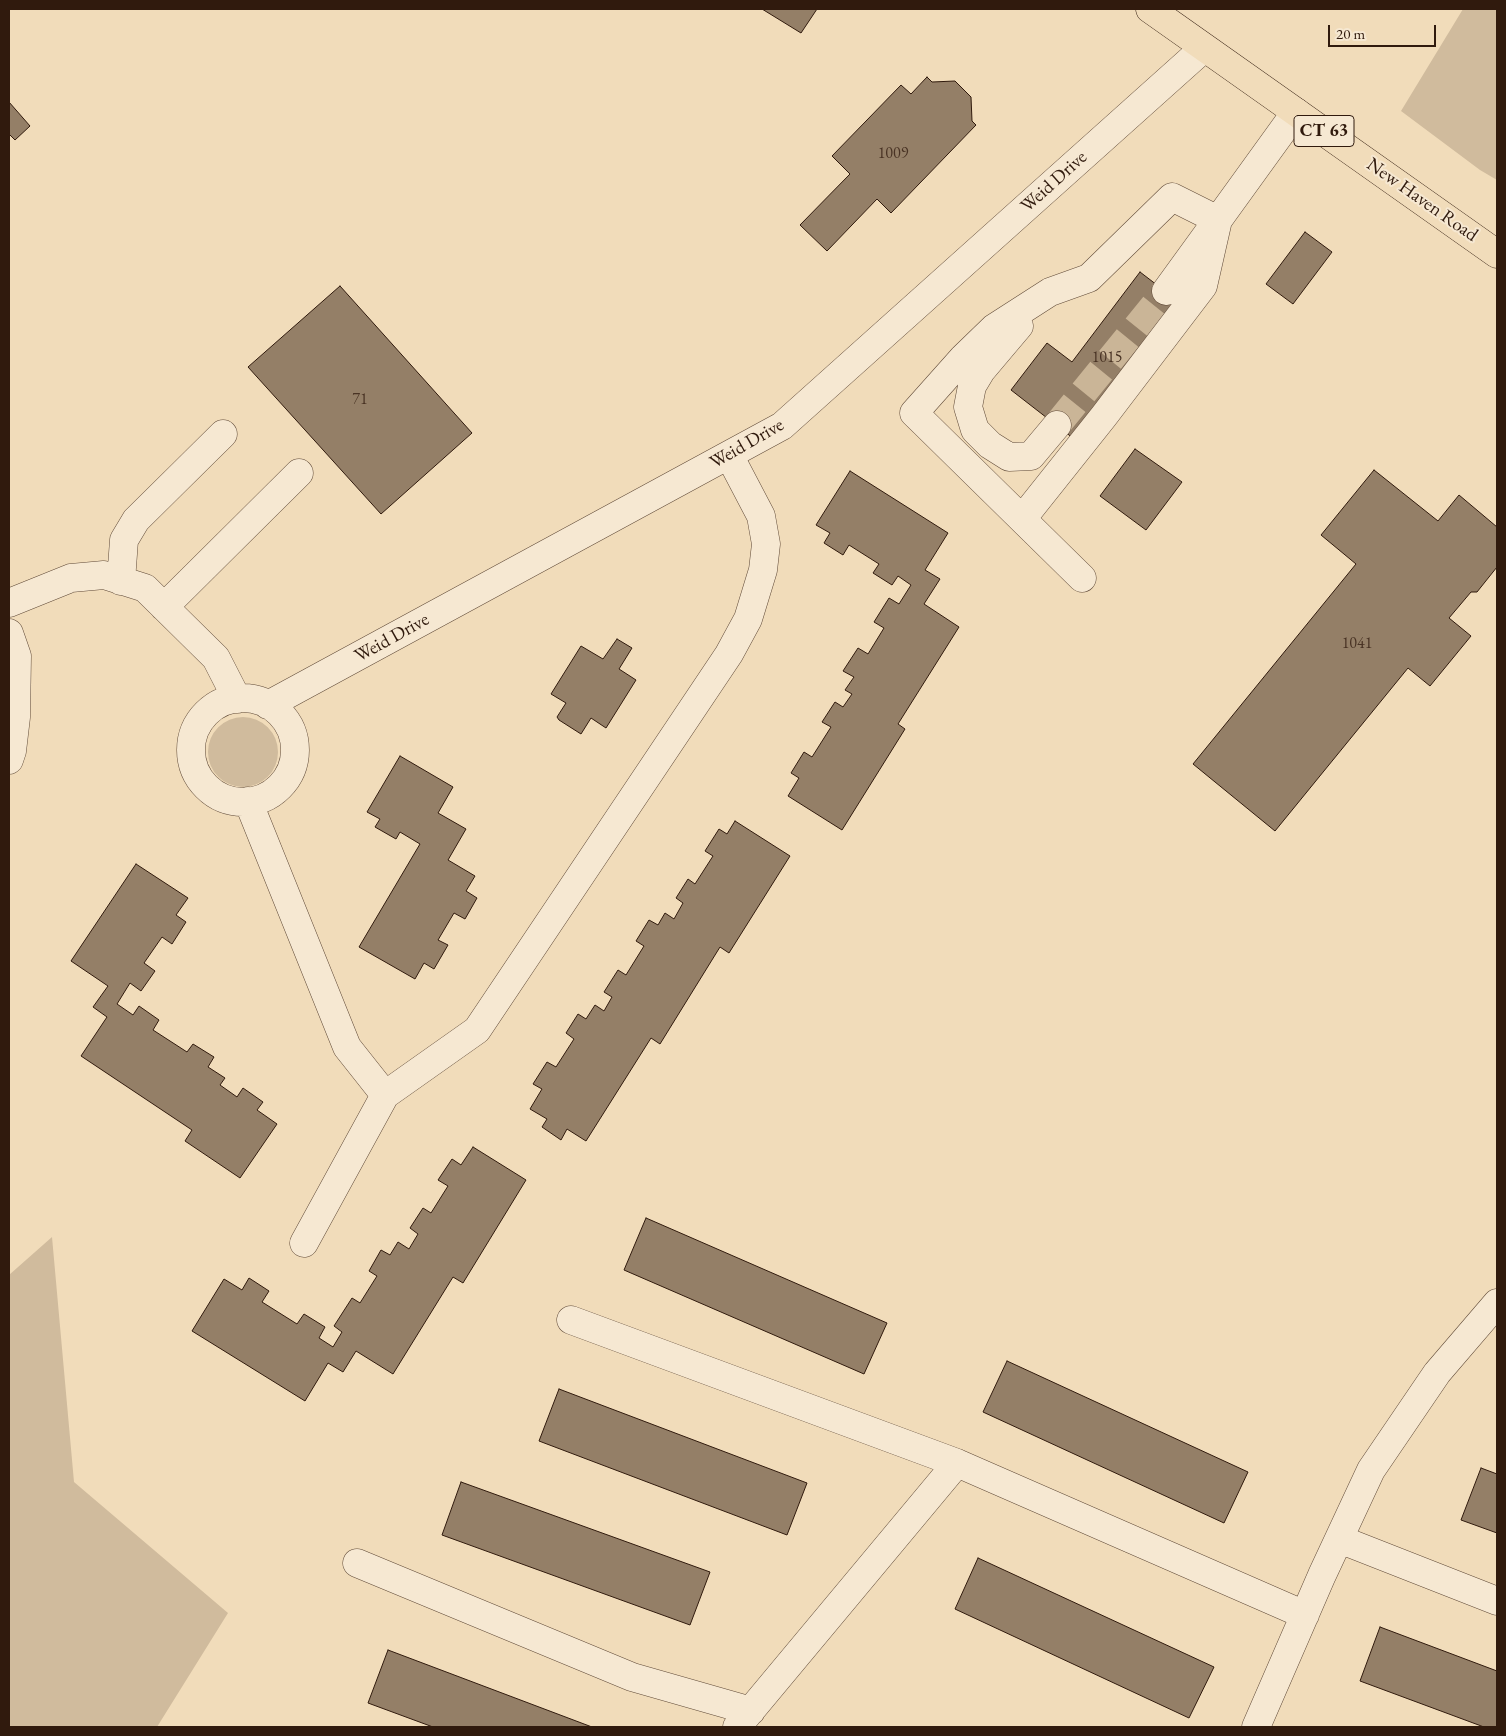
<!DOCTYPE html>
<style>
body{margin:0}
#map{position:relative;width:1506px;height:1736px;overflow:hidden;background:#f1dcba;font-family:"EB Garamond",serif}
canvas{display:block}
.frame{position:absolute;inset:0;border:10px solid #301a0d;pointer-events:none}
.scale{position:absolute;left:1328px;top:25px;width:108px;height:22px;box-sizing:border-box;border:2px solid #301a0d;border-top:0;padding-left:6px;font-size:15px;line-height:18px;white-space:nowrap;color:#301a0d;-webkit-text-stroke:4px #f6e8d2;paint-order:stroke}
</style>
<div id="map">
<canvas width="1506" height="1736"></canvas>
<div class="frame"></div>
<div class="scale">20 m</div>
</div>
<script>
const g = document.querySelector('canvas').getContext('2d');
g.lineJoin = 'round';
function paint(path, color) {
  g.fillStyle = color;
  g.fill(path, 'evenodd');
}
function toPath(rows) {
  const path = new Path2D();
  for (const r of rows) {
    if (r.length === 3) {
      path.moveTo(r[0] + r[2], r[1]);
      path.arc(r[0], r[1], r[2], 0, 2 * Math.PI);
      continue;
    }
    path.moveTo(r[0], r[1]);
    for (let i = 2; i < r.length; i += 2) path.lineTo(r[i], r[i + 1]);
  }
  return path;
}
function stroke(path, color, width, dash) {
  g.strokeStyle = color;
  g.lineWidth = width;
  g.lineCap = dash ? 'butt' : 'round';
  g.setLineDash(dash || []);
  g.stroke(path);
}
function label(font, color, halo, rows, align = 'center') {
  g.font = font + ' "EB Garamond",serif';
  g.lineWidth = 4;
  g.setLineDash([]);
  g.textBaseline = 'middle';
  g.strokeStyle = halo;
  g.fillStyle = color;
  for (const [text, x, y, turn = 0] of rows) {
    g.save();
    g.translate(x, y);
    g.rotate((+turn || 0) * Math.PI / 180);
    g.textAlign = isNaN(turn) ? turn : align;
    if (halo) g.strokeText(text, 0, 0);
    g.fillText(text, 0, 0);
    g.restore();
  }
}
paint(toPath([
 [1463,9,1497,9,1497,180,1480,170,1401,111],
 [243,752,35],
 [52,1237,74,1482,228,1613,157,1727,9,1727,9,1275]
]), '#d0bb9d');
const building = toPath([
 [762,9,817,9,801,33,762,9],
 [927,77,932,82,955,81,971,97,972,121,976,125,891,213,877,199,827,251,800,225,850,174,832,156,901,85,911,94,927,77],
 [9,102,30,126,15,140,9,134,9,102],
 [1305,232,1332,252,1293,304,1266,284,1305,232],
 [1140,272,1183,305,1078,442,1011,390,1047,343,1072,362,1140,272],
 [340,286,472,433,381,514,248,367,340,286],
 [1135,449,1182,482,1146,530,1100,496,1135,449],
 [1374,470,1438,521,1459,495,1497,527,1497,567,1477,592,1471,592,1449,618,1471,636,1430,686,1408,668,1275,831,1193,764,1356,564,1321,535,1374,470],
 [850,471,948,533,925,570,940,579,924,604,959,627,898,724,905,729,842,830,788,796,799,778,791,773,804,752,812,757,831,727,822,722,835,702,843,707,852,694,845,690,854,677,843,671,858,648,868,654,884,628,874,622,889,598,899,604,911,585,898,576,892,585,873,573,879,564,849,545,843,555,824,543,830,533,816,525,850,471],
 [617,639,632,648,619,669,636,680,606,728,591,718,581,734,559,720,557,717,566,703,551,694,581,646,603,659,617,639],
 [400,756,453,787,438,813,466,829,448,860,475,876,466,891,477,898,465,919,454,913,438,940,448,945,434,969,424,963,415,979,359,947,420,844,400,832,396,839,375,827,380,819,367,812,400,756],
 [735,821,790,856,729,953,720,947,660,1044,651,1038,586,1141,567,1129,561,1140,542,1127,547,1119,530,1109,542,1089,533,1084,547,1062,556,1067,574,1039,566,1033,578,1014,586,1019,595,1005,604,1011,612,997,604,992,618,970,626,975,644,946,636,941,649,920,658,925,665,913,674,919,683,903,676,898,688,879,695,884,713,856,705,851,719,829,727,834,735,821],
 [136,864,188,898,176,915,186,922,172,944,162,937,144,963,155,971,141,991,130,983,117,1004,133,1015,139,1006,159,1020,153,1030,187,1052,193,1044,214,1057,208,1067,225,1078,220,1085,237,1097,243,1088,263,1102,257,1110,277,1124,240,1178,185,1141,192,1130,81,1056,107,1017,93,1007,108,986,71,961,136,864],
 [473,1147,526,1180,463,1283,453,1277,393,1374,356,1351,343,1372,328,1363,305,1401,192,1331,224,1279,242,1290,249,1278,269,1291,262,1302,297,1324,304,1314,325,1327,319,1338,333,1347,342,1332,334,1326,352,1298,360,1303,377,1276,369,1271,381,1250,390,1255,398,1242,409,1249,418,1234,410,1228,423,1208,431,1213,448,1186,438,1180,452,1159,461,1165,473,1147],
 [646,1218,887,1323,864,1374,624,1270,646,1218],
 [1007,1361,1248,1472,1224,1523,983,1412,1007,1361],
 [559,1389,807,1483,787,1535,539,1441,559,1389],
 [1481,1468,1497,1474,1497,1533,1461,1520,1481,1468],
 [461,1482,710,1572,690,1625,442,1535,461,1482],
 [978,1558,1214,1667,1189,1718,955,1609,978,1558],
 [1380,1627,1497,1671,1497,1727,1484,1727,1360,1681,1380,1627],
 [388,1650,592,1727,433,1727,368,1703,388,1650]
]);
paint(building, '#947f67');
stroke(building, '#301a0d', 1);
stroke(toPath([
 [1057,425,1166,291]
]), '#cab597', 28, [28, 14]);
const minor = toPath([
 [1166,291,1211,229],
 [1019,326,981,371,972,386,968,407,975,430,990,445,1009,457,1031,456,1057,425],
 [1022,519,1104,416,1203,286,1218,220],
 [1082,578,914,413,963,358,994,328,1050,292,1089,278,1172,197,1218,220,1296,112],
 [121,581,124,540,136,520,223,434],
 [9,603,71,578,104,575,145,588,216,658,237,699],
 [164,607,299,473],
 [9,633,17,656,16,717,12,751,9,760],
 [243,750,52],
 [268,705,782,426,1204,48],
 [248,801,347,1047,385,1095],
 [304,1243,385,1095,477,1030,729,654,748,619,763,570,766,544,761,516,729,455],
 [571,1320,957,1463,1305,1615],
 [1339,1539,1497,1601],
 [357,1563,632,1677,751,1711],
 [737,1727,957,1463],
 [1256,1727,1322,1575,1371,1470,1437,1373,1497,1303]
]);
const major = toPath([
 [1150,9,1497,254]
]);
stroke(minor, '#604a38', 29);
stroke(major, '#301a0d', 29);
stroke(minor, '#f6e8d2', 28);
stroke(major, '#f1dcba', 28);
label('16px', '#493324', null, [
 ["1009",893,154],
 ["1015",1107,358],
 ["71",360,400],
 ["1041",1357,644]
]);
for (const [x, y, w] of [
 [1324,131,60]
]) {
  const box = new Path2D();
  box.roundRect(x - w / 2, y - 15.5, w, 31, 4);
  g.fillStyle = '#f6e8d2';
  g.fill(box);
  stroke(box, '#301a0d', 1);
}
label('bold 18px', '#301a0d', null, [
 ["CT 63",1324,131]
]);
label('19px', '#301a0d', '#f6e8d2', [
 ["Weid Drive",1054,182,-42],
 ["New Haven Road",1422,200,35],
 ["Weid Drive",747,444,-30],
 ["Weid Drive",392,638,-29]
]);
</script>
